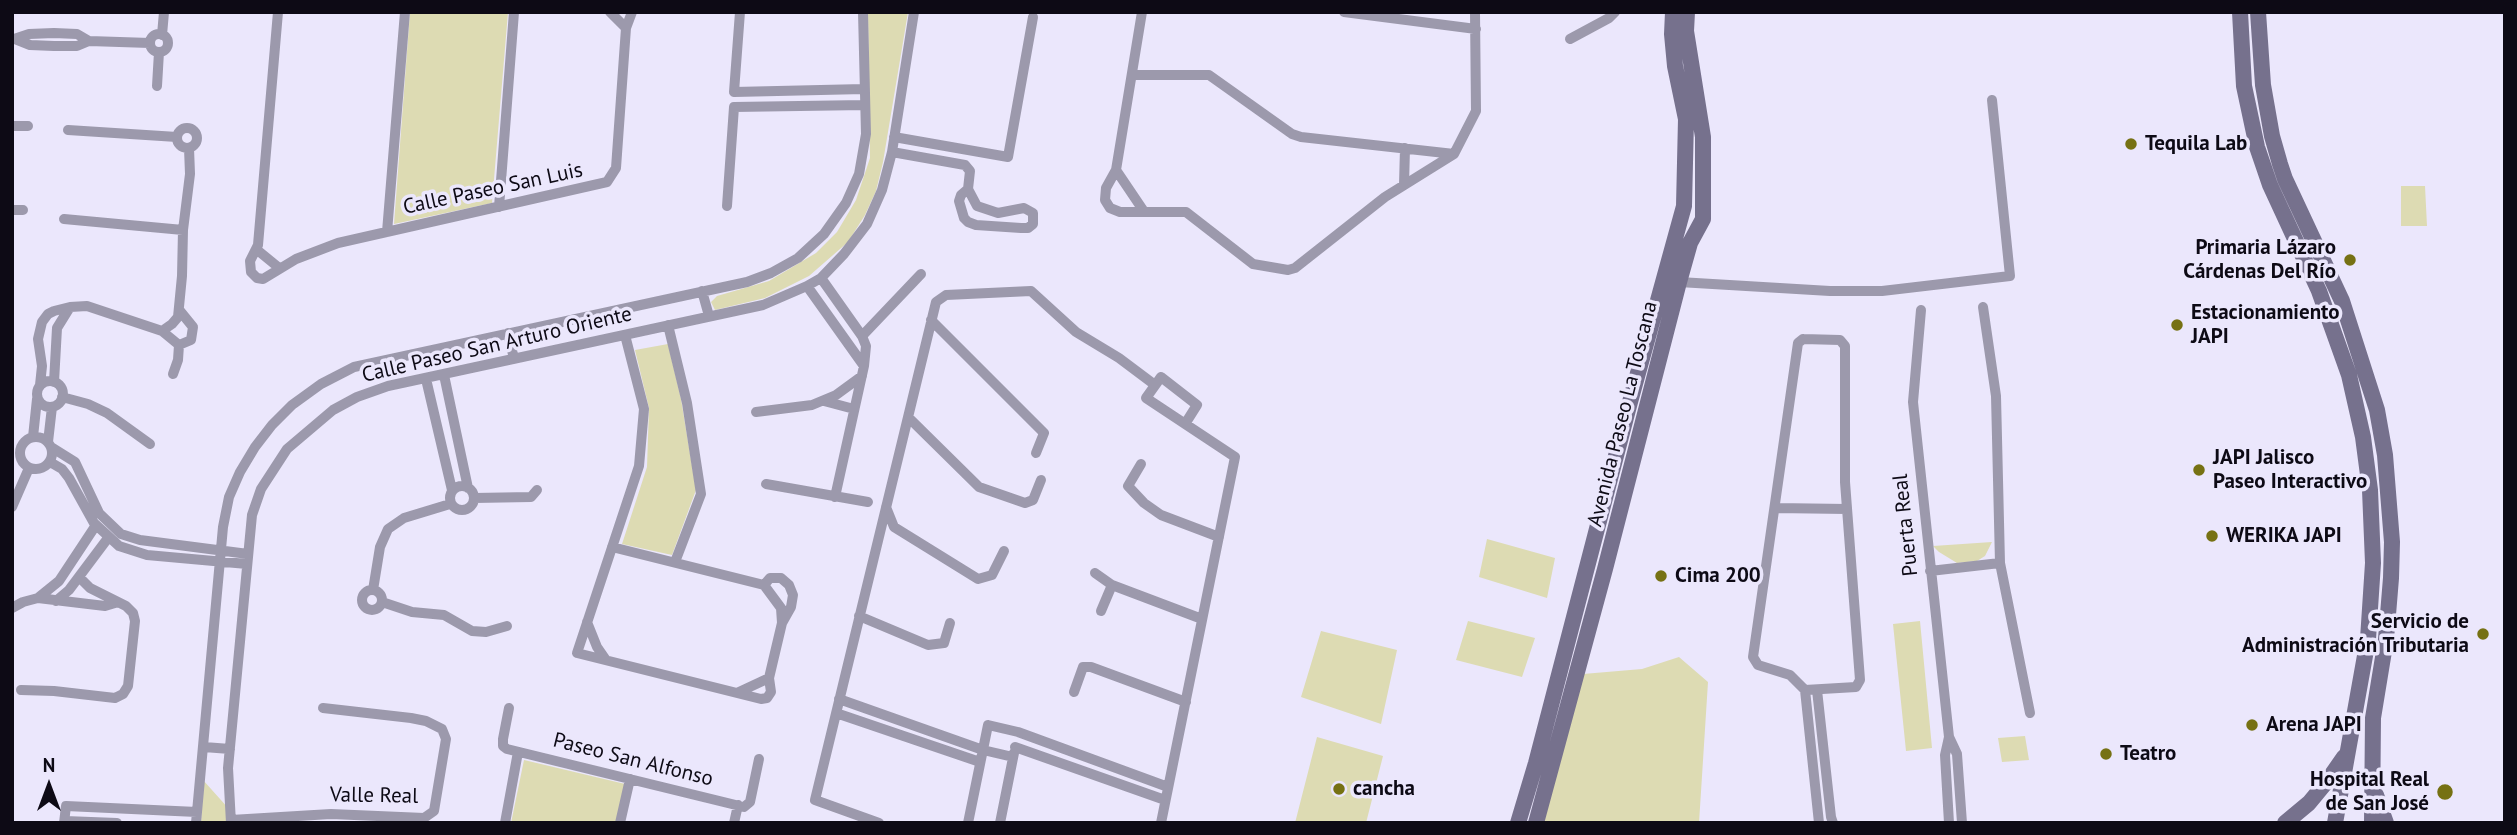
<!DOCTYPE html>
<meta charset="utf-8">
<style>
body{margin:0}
#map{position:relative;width:2517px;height:835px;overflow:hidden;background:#ebe7fc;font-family:"PT Sans",sans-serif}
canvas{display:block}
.frame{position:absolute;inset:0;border:14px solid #0d0a15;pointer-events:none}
.north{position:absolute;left:14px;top:751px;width:70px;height:70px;-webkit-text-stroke:5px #ebe7fc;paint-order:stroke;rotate:0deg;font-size:19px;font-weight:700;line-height:28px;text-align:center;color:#0d0a15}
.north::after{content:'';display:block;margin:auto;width:24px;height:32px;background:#0d0a15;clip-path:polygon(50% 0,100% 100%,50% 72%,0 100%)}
</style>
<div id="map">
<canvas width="2517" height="835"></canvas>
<div class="frame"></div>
<div class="north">N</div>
</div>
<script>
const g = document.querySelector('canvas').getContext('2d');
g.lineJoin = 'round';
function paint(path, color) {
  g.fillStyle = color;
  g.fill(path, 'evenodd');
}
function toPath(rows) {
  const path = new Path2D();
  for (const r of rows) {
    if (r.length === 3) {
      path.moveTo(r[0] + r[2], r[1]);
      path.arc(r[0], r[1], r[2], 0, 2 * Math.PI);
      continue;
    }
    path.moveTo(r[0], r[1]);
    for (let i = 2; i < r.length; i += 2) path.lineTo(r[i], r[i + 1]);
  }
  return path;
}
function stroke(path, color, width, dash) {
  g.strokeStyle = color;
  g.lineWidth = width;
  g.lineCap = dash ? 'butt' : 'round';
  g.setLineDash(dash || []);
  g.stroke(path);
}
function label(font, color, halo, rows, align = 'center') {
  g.font = font + ' "PT Sans",sans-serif';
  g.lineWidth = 7;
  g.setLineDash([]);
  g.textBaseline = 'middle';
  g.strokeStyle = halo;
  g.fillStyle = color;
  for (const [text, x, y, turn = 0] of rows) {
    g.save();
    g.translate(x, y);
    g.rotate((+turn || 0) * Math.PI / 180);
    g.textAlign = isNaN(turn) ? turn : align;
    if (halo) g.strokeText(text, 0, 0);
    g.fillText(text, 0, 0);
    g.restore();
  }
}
paint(toPath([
 [410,12,508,12,492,203,394,224],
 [868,12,908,12,883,162,876,191,865,215,848,242,809,276,765,298,715,310,711,302,717,296,769,281,816,253,837,232,856,200,870,158],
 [2401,186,2425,186,2427,226,2401,226],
 [668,344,681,399,696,490,672,555,622,544,647,467,649,408,635,350],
 [1487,539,1555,558,1547,598,1479,577],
 [1992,542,1985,556,1977,561,1957,563,1939,552,1933,546],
 [1468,621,1535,638,1522,677,1456,660],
 [1920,621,1932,748,1906,751,1893,624],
 [1321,631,1397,650,1381,724,1301,697],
 [1679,657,1708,682,1699,823,1542,823,1583,674,1642,669],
 [2025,736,2029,760,2002,762,1998,738],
 [1317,737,1383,756,1366,823,1295,823],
 [524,760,625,784,616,823,511,823],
 [203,780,229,809,229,823,201,823]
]), '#dddbb3');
stroke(toPath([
 [278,12,258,245,250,261,251,272,257,278,263,279,296,259,338,243,607,182,616,168,626,28,632,12],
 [610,12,626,28],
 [740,12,734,92,864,89],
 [1142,12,1116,170,1106,188,1105,200,1110,208,1120,212,1186,212,1253,264,1288,270,1295,268,1385,197,1454,154,1476,111,1475,12],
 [1344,12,1476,29],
 [159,43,9],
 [162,35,164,12],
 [14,39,29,34,54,33,77,34,89,41],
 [15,39,30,45,54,46,77,46,89,41,150,43],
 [1570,39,1609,18,1615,12],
 [1132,75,1209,75,1292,134,1301,137,1454,154],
 [157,86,159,52],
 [12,126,28,126],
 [187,138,10],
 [68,130,177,137],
 [894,137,1008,157,1033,17],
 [892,152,965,165,970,171,968,189,977,206,998,213,1024,208,1033,213,1033,224,1028,228,1021,228,976,225,968,222,964,218,959,201,961,195,968,189],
 [1116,170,1143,210],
 [1404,185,1405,148],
 [727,206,734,107,865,105],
 [499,207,514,12],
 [12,210,23,210],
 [64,219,183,230],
 [387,232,405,12],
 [256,249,278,267],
 [821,278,862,336,866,346,864,366,835,497],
 [1679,282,1830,291,1882,291,2010,276,1992,100],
 [807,286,864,366],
 [702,291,709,316],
 [1983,307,1996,396,2000,563],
 [1921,310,1913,402,1949,737,1945,755,1949,823],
 [931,320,1044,433,1036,453],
 [668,325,687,403,701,494,675,562],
 [162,331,179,345,191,340,193,327,180,311],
 [508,333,514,359],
 [625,335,644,409,639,466,577,653,761,699,767,698,771,692,769,678],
 [862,336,921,274],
 [1803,339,1840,340,1845,346,1845,482,1860,680,1856,687,1805,690,1790,675,1758,665,1753,657,1798,343,1803,339],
 [173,374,178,360,179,345],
 [444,375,468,488],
 [426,379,452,490],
 [50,394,13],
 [54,382,57,328,70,307],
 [40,385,42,366,38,339,42,322,48,314,54,311,70,307,87,306,162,331,172,324,178,317,182,276,183,230,190,174,189,148],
 [62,397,88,404,107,413,150,444],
 [824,401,854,409],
 [756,412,812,405,836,395,862,376],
 [908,417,979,487,1025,503,1033,500,1041,480],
 [36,453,16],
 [33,437,37,399],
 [48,442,52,407],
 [51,447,75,462,99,513,121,534,140,540,248,554],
 [50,462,62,469,69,478,94,523,119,546,147,555,247,564],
 [1141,464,1128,486,1144,503,1161,515,1219,537],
 [766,484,868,502],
 [462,498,12],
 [474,498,531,497,537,490],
 [12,507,29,468],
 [886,507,894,527,978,579,992,575,1004,551],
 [1775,508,1847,509],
 [612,547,764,585,781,608,782,623,769,678,739,692],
 [1930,571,2000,563,2030,713],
 [1095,573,1112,585,1202,619],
 [764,585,770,578,781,578,789,585,793,595,791,607,782,623],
 [372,600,10],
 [373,590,380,547,388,529,404,518,450,504],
 [38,598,59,581,96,525],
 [56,601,69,590,108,538],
 [382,602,412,612,444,615,472,631,486,632,507,626],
 [12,608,23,602,38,598,105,606,115,603],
 [1101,611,1112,585],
 [859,616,928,645,944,643,950,623],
 [587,622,597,647,606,660],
 [21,690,54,691,115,698,123,694,128,686,135,621,133,613,126,606,90,588,79,577],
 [1805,690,1819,823],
 [1817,690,1831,817,1833,823],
 [1074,692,1083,667,1091,667,1186,702],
 [839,699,983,750,1013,757],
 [509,708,503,739,503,746,507,749,744,807,750,802,759,759],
 [836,713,980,762],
 [1949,737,1957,754,1962,823],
 [204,747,230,749],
 [1015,747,1165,800],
 [231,820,331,814,424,818,434,811,446,739,442,729,426,721,411,718,323,708],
 [65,821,117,823],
 [64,823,66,806,197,812],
 [196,823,223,527,229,497,240,472,255,447,272,425,292,405,321,384,354,367,747,282,771,273,798,258,824,234,846,203,859,174,866,134,863,12],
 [231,823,228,768,252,515,261,489,287,449,333,410,357,397,388,386,763,305,807,286,821,278,844,254,867,224,882,190,892,152,914,12],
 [505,823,518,752],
 [620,823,630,779],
 [734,823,738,805],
 [879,823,815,800,936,302,946,295,1031,291,1076,332,1119,358,1155,385],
 [968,823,988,725,1018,732,1168,787],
 [1000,823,1014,753],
 [1161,823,1235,457,1146,398,1161,377,1197,405,1185,424]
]), '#9c99ac', 10);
stroke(toPath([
 [2240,12,2244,86,2257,147,2270,185,2319,291,2349,375,2363,437,2370,490,2373,563,2368,639,2335,823],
 [2258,12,2263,85,2272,136,2280,164,2285,179,2342,301,2377,410,2385,455,2392,542,2391,578,2386,639,2373,718,2372,823],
 [2376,795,2386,823],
 [1518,823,1536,763,1630,402,1684,206,1686,119,1675,66,1672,34,1673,12],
 [1536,823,1605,569,1679,282,1690,243,1703,219,1703,137,1686,31,1687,12],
 [2285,823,2309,803,2328,780,2344,757]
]), '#76718d', 16);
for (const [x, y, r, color] of [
 [2131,144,7,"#767113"],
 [2350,260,7,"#767113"],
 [2177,325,7,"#767113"],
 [2199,470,7,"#767113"],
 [2212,536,7,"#767113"],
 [1661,576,7,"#767113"],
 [2483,634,7,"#767113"],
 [2252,725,7,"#767113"],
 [2106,754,7,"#767113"],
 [1339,789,7,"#767113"],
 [2445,792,9,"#767113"]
]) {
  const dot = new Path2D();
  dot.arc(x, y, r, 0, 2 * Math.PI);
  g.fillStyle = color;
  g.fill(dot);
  stroke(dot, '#ebe7fc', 2.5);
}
label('bold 21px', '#0d0a15', '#ebe7fc', [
 ["Tequila Lab",2145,144],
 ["Primaria Lázaro",2336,248,"right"],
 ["Cárdenas Del Río",2336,272,"right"],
 ["Estacionamiento",2191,313],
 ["JAPI",2191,337],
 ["JAPI Jalisco",2213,458],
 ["Paseo Interactivo",2213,482],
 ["WERIKA JAPI",2226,536],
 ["Cima 200",1675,576],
 ["Servicio de",2469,622,"right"],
 ["Administración Tributaria",2469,646,"right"],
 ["Arena JAPI",2266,725],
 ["Teatro",2120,754],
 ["Hospital Real",2429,780,"right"],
 ["de San José",2429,804,"right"],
 ["cancha",1353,789]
], 'left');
label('21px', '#0d0a15', '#ebe7fc', [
 ["Calle Paseo San Luis",493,189,-12],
 ["Calle Paseo San Arturo Oriente",497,345,-13],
 ["Avenida Paseo La Toscana",1623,414,-76],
 ["Puerta Real",1906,525,-96],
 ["Paseo San Alfonso",633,760,14],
 ["Valle Real",374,796,1]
]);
</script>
